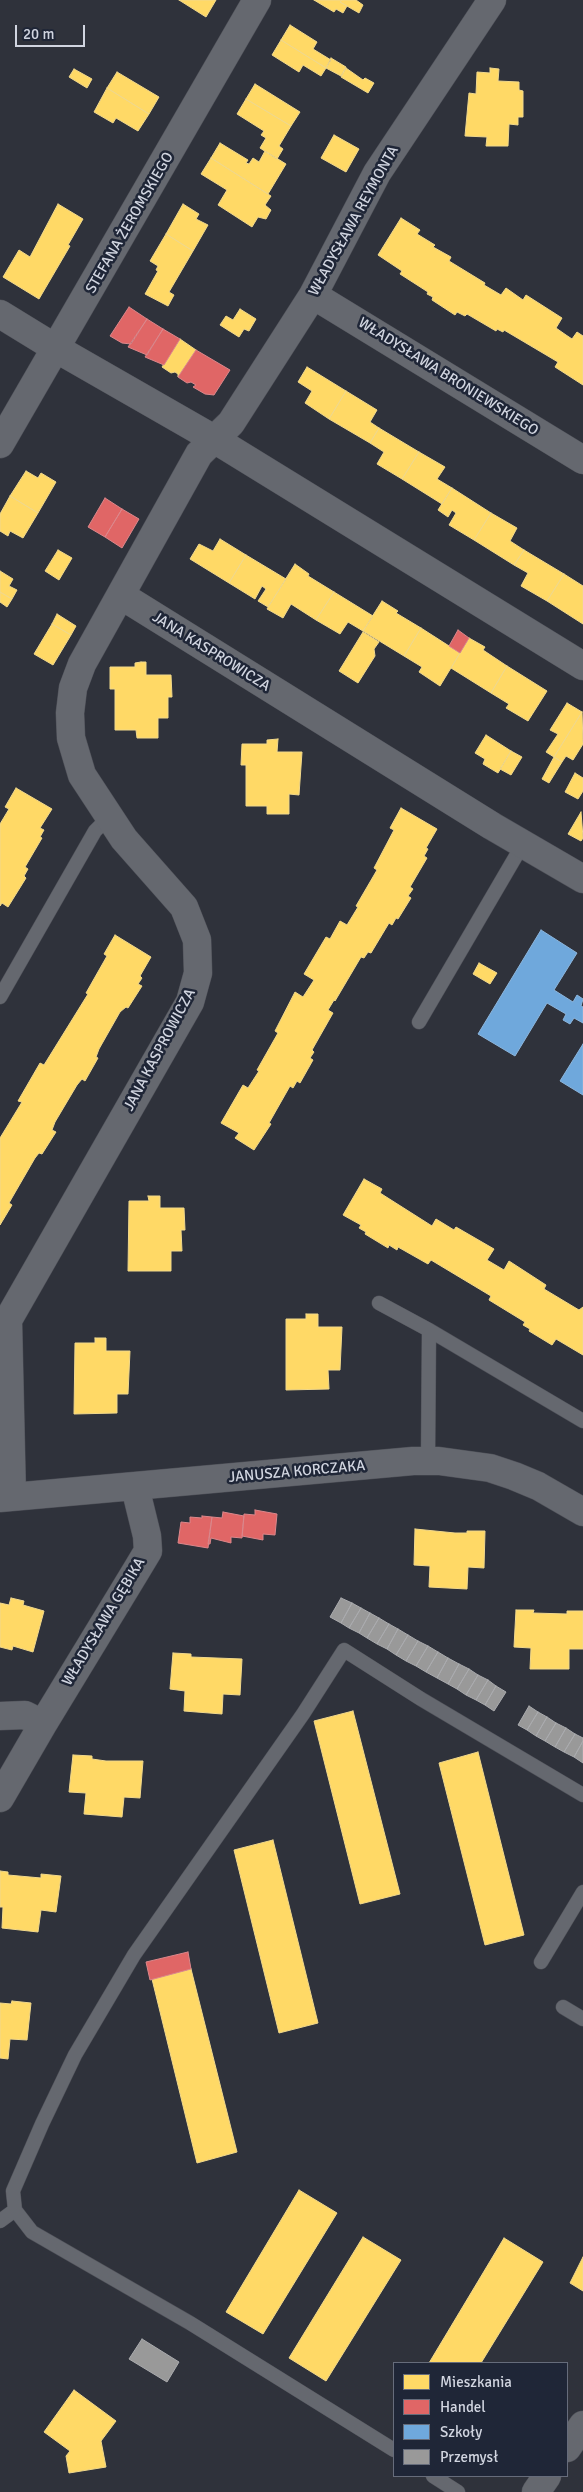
<!DOCTYPE html>
<meta charset="utf-8">
<style>
body{margin:0}
#map{position:relative;width:583px;height:2492px;overflow:hidden;background:#2f323b;font-family:Signika,sans-serif}
canvas{display:block}
.legend{position:absolute;left:393px;top:2362px;width:175px;height:115px;box-sizing:border-box;background:#1f2637;border:1px solid #666c7b;margin:0;padding:6px 9px;list-style:none;font-size:15px;color:#d1d5e0}
.legend li{display:flex;align-items:center;gap:10px;height:25px}
.legend b{width:25px;border:1px solid #666c7b}
.scale{position:absolute;left:15px;top:25px;width:70px;height:22px;box-sizing:border-box;border:2px solid #d1d5e0;border-top:0;padding-left:6px;font-size:15px;line-height:18px;white-space:nowrap;color:#d1d5e0;-webkit-text-stroke:4px #1f2637;paint-order:stroke}
</style>
<div id="map">
<canvas width="583" height="2492"></canvas>
<ul class="legend">
<li><b style="height:14px;background:#ffd966"></b>Mieszkania</li>
<li><b style="height:14px;background:#e06666"></b>Handel</li>
<li><b style="height:14px;background:#6fa8dc"></b>Szkoły</li>
<li><b style="height:14px;background:#999"></b>Przemysł</li>
</ul>
<div class="scale">20 m</div>
</div>
<script>
const g = document.querySelector('canvas').getContext('2d');
g.lineJoin = 'round';
function paint(path, color) {
  g.fillStyle = color;
  g.fill(path, 'evenodd');
}
function toPath(rows) {
  const path = new Path2D();
  for (const r of rows) {
    path.moveTo(r[0], r[1]);
    for (let i = 2; i < r.length; i += 2) path.lineTo(r[i], r[i + 1]);
  }
  return path;
}
function stroke(path, color, width, dash) {
  g.strokeStyle = color;
  g.lineWidth = width;
  g.lineCap = dash ? 'butt' : 'round';
  g.setLineDash(dash || []);
  g.stroke(path);
}
function label(font, color, halo, rows, align = 'center') {
  g.font = font + ' Signika,sans-serif';
  g.lineWidth = 5;
  g.setLineDash([]);
  g.textBaseline = 'middle';
  g.strokeStyle = halo;
  g.fillStyle = color;
  for (const [text, x, y, turn = 0] of rows) {
    g.save();
    g.translate(x, y);
    g.rotate((+turn || 0) * Math.PI / 180);
    g.textAlign = isNaN(turn) ? turn : align;
    if (halo) g.strokeText(text, 0, 0);
    g.fillText(text, 0, 0);
    g.restore();
  }
}
const homes = toPath([
 [179,0,216,0,206,17,179,0],
 [314,0,342,0,340,2,347,6,343,13,336,9,334,12,314,0],
 [342,0,356,0,363,5,359,13,340,2,342,0],
 [290,25,317,42,313,49,331,60,326,68,281,40,290,25],
 [281,40,326,68,321,76,303,65,299,72,272,55,281,40],
 [331,58,346,67,341,76,326,68,331,58],
 [346,68,363,80,365,78,374,83,368,93,341,77,346,68],
 [490,68,499,69,498,81,519,82,519,90,523,91,523,117,518,117,518,125,509,124,508,146,486,146,487,137,465,136,469,93,476,94,477,72,490,73,490,68],
 [74,69,92,79,87,88,69,77,74,69],
 [117,72,159,97,149,114,107,88,117,72],
 [255,84,300,112,291,126,246,99,255,84],
 [107,88,149,114,138,131,116,118,113,123,94,112,107,88],
 [246,99,291,126,279,146,283,149,277,159,260,148,266,138,261,135,264,131,237,114,246,99],
 [334,135,359,149,346,172,321,158,334,135],
 [220,143,248,160,246,163,249,164,253,158,259,162,265,151,286,164,268,194,211,158,220,143],
 [211,158,271,196,265,205,271,210,266,219,258,217,252,227,218,205,227,190,201,174,211,158],
 [58,204,83,219,68,245,70,246,39,299,3,277,19,250,30,257,58,204],
 [183,204,199,214,196,219,208,225,193,251,166,234,183,204],
 [401,218,420,230,417,234,435,245,433,247,451,257,449,261,485,283,484,285,501,295,506,288,523,300,526,295,562,318,556,328,566,335,572,339,577,332,583,336,583,385,555,367,558,362,504,330,503,332,497,329,496,331,467,314,465,316,457,312,455,315,432,300,433,297,427,294,428,292,400,274,402,271,378,255,401,218],
 [166,234,193,251,169,292,174,295,168,306,145,294,158,271,156,270,158,266,150,261,166,234],
 [240,309,256,319,249,331,244,329,239,337,220,325,226,316,233,320,240,309],
 [180,339,196,350,178,377,178,374,175,372,171,373,162,367,180,339],
 [307,367,346,391,329,419,305,403,312,391,298,382,307,367],
 [346,391,377,410,370,422,379,428,370,443,329,419,346,391],
 [379,428,419,452,402,479,377,464,384,452,370,443,379,428],
 [419,452,445,467,437,479,452,488,442,504,402,479,419,452],
 [26,471,38,478,41,473,56,482,38,513,10,496,26,471],
 [452,488,491,513,474,540,449,525,456,513,452,510,448,517,438,510,452,488],
 [10,496,38,513,23,538,10,531,8,536,0,531,0,514,10,496],
 [491,513,517,528,510,541,524,550,514,565,474,540,491,513],
 [220,539,246,555,229,583,190,559,199,544,213,551,220,539],
 [58,550,72,558,59,580,45,571,58,550],
 [524,550,564,574,547,601,521,586,528,573,514,565,524,550],
 [246,555,286,579,268,607,258,601,266,589,262,586,255,599,229,583,246,555],
 [295,564,309,574,308,576,334,592,316,620,291,604,283,618,267,609,295,564],
 [0,571,13,579,9,586,17,590,12,599,0,592,0,571],
 [564,574,583,586,583,624,547,601,564,574],
 [0,592,12,599,7,607,0,602,0,592],
 [334,592,373,616,363,631,348,622,340,634,316,620,334,592],
 [382,601,398,611,396,613,421,628,404,656,363,631,382,601],
 [57,614,76,626,71,635,52,624,57,614],
 [52,624,71,635,53,665,34,654,52,624],
 [421,628,460,653,440,686,419,672,422,667,404,656,421,628],
 [363,632,379,642,374,649,375,656,358,683,339,671,363,632],
 [469,638,485,647,483,650,507,666,491,693,451,668,469,638],
 [141,662,146,662,146,675,171,675,172,697,168,697,168,718,158,718,158,738,137,738,136,730,115,730,115,689,110,689,110,667,135,667,135,663,141,662],
 [507,666,547,691,528,721,506,708,509,704,491,693,507,666],
 [567,703,582,712,554,757,546,752,558,734,550,730,567,703],
 [582,712,583,744,573,760,566,756,562,762,554,757,582,712],
 [486,735,511,751,498,773,483,764,485,759,475,753,486,735],
 [278,739,277,752,302,752,299,795,289,794,289,814,267,814,267,806,246,806,246,765,241,765,242,744,267,744,267,740,278,739],
 [511,751,522,757,511,775,500,769,511,751],
 [554,757,562,762,549,783,542,779,554,757],
 [575,773,583,778,583,791,578,799,565,792,575,773],
 [16,788,52,809,40,828,44,830,40,837,42,838,25,867,28,869,24,876,26,878,8,907,2,903,0,906,0,824,9,809,5,807,16,788],
 [401,808,437,829,426,848,428,849,424,856,427,858,410,887,413,889,408,896,411,898,398,919,396,918,392,925,389,923,371,953,368,952,364,958,361,957,335,1001,334,1000,328,1010,333,1013,312,1050,314,1052,310,1058,313,1060,300,1083,297,1081,293,1088,290,1086,269,1123,271,1124,254,1150,235,1138,239,1133,221,1123,243,1085,248,1088,259,1071,257,1070,278,1033,275,1031,295,992,303,997,314,980,304,974,326,937,330,939,340,921,347,925,358,907,356,906,377,870,374,868,394,830,390,828,401,808],
 [581,812,583,838,581,841,568,834,581,812],
 [115,935,151,957,140,976,142,978,138,984,142,986,128,1008,126,1007,120,1012,99,1049,96,1057,98,1058,85,1081,82,1079,77,1085,55,1122,52,1130,56,1132,42,1154,39,1153,35,1158,13,1196,9,1203,12,1205,0,1225,0,1138,22,1102,18,1101,40,1063,44,1065,88,994,86,993,107,956,104,954,115,935],
 [479,963,497,973,490,984,473,974,479,963],
 [364,1179,382,1189,380,1193,432,1226,436,1219,454,1230,456,1227,494,1249,487,1260,504,1270,509,1261,546,1285,544,1289,579,1310,583,1307,583,1355,556,1339,552,1345,529,1331,530,1329,523,1325,525,1322,489,1300,491,1296,431,1260,428,1264,398,1247,397,1250,389,1245,388,1248,365,1234,366,1232,359,1228,361,1225,343,1215,364,1179],
 [148,1196,160,1196,160,1208,184,1208,185,1230,181,1230,182,1251,171,1251,171,1271,128,1271,129,1201,149,1201,148,1196],
 [306,1314,318,1314,318,1327,342,1327,340,1370,328,1370,329,1389,286,1390,286,1319,306,1319,306,1314],
 [95,1338,106,1338,106,1351,130,1351,128,1394,117,1394,117,1413,74,1414,75,1343,95,1343,95,1338],
 [415,1529,455,1533,467,1533,467,1531,485,1531,484,1568,468,1567,467,1589,429,1587,430,1566,414,1565,415,1529],
 [11,1598,24,1601,23,1605,44,1611,33,1652,13,1646,12,1650,0,1647,0,1603,9,1605,11,1598],
 [516,1610,534,1610,533,1613,567,1614,567,1611,583,1611,583,1649,569,1649,569,1669,530,1669,531,1648,514,1647,516,1610],
 [173,1653,191,1654,191,1657,242,1659,240,1695,223,1694,222,1714,184,1711,185,1691,170,1689,173,1653],
 [353,1711,400,1894,360,1904,314,1721,353,1711],
 [478,1752,524,1935,485,1945,439,1763,478,1752],
 [73,1755,92,1756,92,1759,106,1761,143,1761,140,1798,124,1797,122,1817,84,1814,86,1793,69,1792,73,1755],
 [273,1840,318,2023,279,2033,234,1850,273,1840],
 [0,1871,8,1872,8,1875,41,1878,41,1874,61,1876,56,1912,41,1910,38,1932,2,1928,3,1907,0,1907,0,1871],
 [191,1969,237,2152,197,2163,152,1979,191,1969],
 [12,2001,31,2003,27,2040,10,2039,8,2059,0,2058,0,2003,11,2004,12,2001],
 [299,2190,337,2213,263,2334,226,2312,299,2190],
 [363,2237,401,2260,326,2381,289,2358,363,2237],
 [504,2238,543,2262,481,2363,429,2363,504,2238],
 [583,2257,583,2291,570,2283,583,2257],
 [74,2390,116,2421,101,2441,106,2467,69,2473,66,2456,70,2451,44,2432,74,2390]
]);
paint(homes, '#ffd966');
stroke(homes, '#f1d88b', 1);
const shops = toPath([
 [129,307,147,319,131,344,122,343,110,336,129,307],
 [147,319,163,329,147,355,128,347,147,319],
 [163,329,180,339,164,365,145,357,163,329],
 [196,350,230,370,214,395,205,394,193,387,196,385,191,382,187,383,178,377,196,350],
 [105,498,122,509,105,537,88,527,105,498],
 [122,509,139,519,122,548,105,537,122,509],
 [458,630,469,638,460,653,449,646,458,630],
 [255,1510,277,1514,275,1535,263,1534,263,1540,242,1536,244,1514,255,1515,255,1510],
 [223,1512,244,1516,242,1538,231,1537,231,1543,211,1538,210,1544,208,1544,212,1517,222,1518,223,1512],
 [202,1516,212,1517,208,1548,178,1543,181,1522,190,1523,190,1517,202,1518,202,1516],
 [188,1952,191,1969,150,1980,146,1962,188,1952]
]);
paint(shops, '#e06666');
stroke(shops, '#dc878b', 1);
const schools = toPath([
 [541,930,577,953,554,990,573,1002,577,995,583,999,581,1006,583,1007,583,1023,574,1018,570,1024,563,1020,566,1014,547,1003,515,1056,478,1034,541,930],
 [583,1044,583,1095,560,1081,583,1044]
]);
paint(schools, '#6fa8dc');
stroke(schools, '#8cb6dd', 1);
const industry = toPath([
 [341,1598,352,1603,341,1623,330,1617,341,1598],
 [352,1603,361,1608,349,1628,341,1623,352,1603],
 [361,1608,370,1613,359,1633,349,1628,361,1608],
 [370,1613,379,1618,367,1638,359,1633,370,1613],
 [379,1618,389,1624,377,1644,367,1638,379,1618],
 [389,1624,398,1629,387,1649,377,1644,389,1624],
 [398,1629,408,1635,396,1655,387,1649,398,1629],
 [408,1635,418,1641,406,1661,396,1655,408,1635],
 [418,1641,428,1646,416,1666,406,1661,418,1641],
 [428,1646,438,1652,426,1672,416,1666,428,1646],
 [438,1652,448,1658,437,1678,426,1672,438,1652],
 [448,1658,459,1664,448,1684,437,1678,448,1658],
 [459,1664,469,1669,457,1689,448,1684,459,1664],
 [469,1669,478,1675,466,1695,457,1689,469,1669],
 [478,1675,488,1680,476,1700,466,1695,478,1675],
 [488,1680,496,1686,485,1705,476,1700,488,1680],
 [496,1686,506,1692,494,1711,485,1705,496,1686],
 [529,1706,538,1712,527,1730,518,1725,529,1706],
 [538,1712,547,1717,536,1736,527,1730,538,1712],
 [547,1717,556,1723,545,1741,536,1736,547,1717],
 [556,1723,566,1728,555,1747,545,1741,556,1723],
 [566,1728,575,1734,564,1752,555,1747,566,1728],
 [575,1734,583,1738,583,1741,574,1757,564,1752,575,1734],
 [583,1741,583,1763,574,1757,583,1741],
 [142,2339,179,2362,167,2382,129,2359,142,2339]
]);
paint(industry, '#999');
stroke(industry, '#aaabae', 1);
const service = toPath([
 [0,997,95,831,109,817],
 [419,1022,523,844],
 [379,1303,429,1330,583,1421],
 [428,1461,429,1330],
 [541,1962,583,1892],
 [563,2007,583,2019],
 [15,2210,32,2232,190,2323,394,2450],
 [0,2221,15,2210,13,2191,42,2124,75,2055,134,1955,303,1714,344,1650,421,1699,583,1795],
 [433,2476,458,2492]
]);
const minor = toPath([
 [313,295,583,460],
 [0,314,57,349,214,439,583,666],
 [0,444,257,0],
 [122,596,492,826,583,879],
 [12,1497,8,1320,190,1002,198,973,197,940,184,907,124,839,82,775,71,738,70,713,73,688,82,664,199,454,231,423,313,295,377,173,492,0],
 [0,1498,413,1461,439,1461,490,1468,514,1476,538,1486,583,1512],
 [0,1716,25,1715,43,1724,136,1571,148,1551,147,1536,135,1487],
 [0,1798,43,1724],
 [567,2448,583,2425],
 [536,2492,547,2476]
]);
stroke(service, '#4d4f57', 15);
stroke(minor, '#4d4f57', 29);
stroke(service, '#65686f', 14);
stroke(minor, '#65686f', 28);
label('15px', '#d1d5e0', '#1f2637', [
 ["WŁADYSŁAWA REYMONTA",354,221,-61],
 ["STEFANA ŻEROMSKIEGO",130,223,-60],
 ["WŁADYSŁAWA BRONIEWSKIEGO",448,377,32],
 ["JANA KASPROWICZA",211,652,32],
 ["JANA KASPROWICZA",160,1050,-62],
 ["JANUSZA KORCZAKA",297,1472,-5],
 ["WŁADYSŁAWA GĘBIKA",104,1622,-59]
]);
</script>
